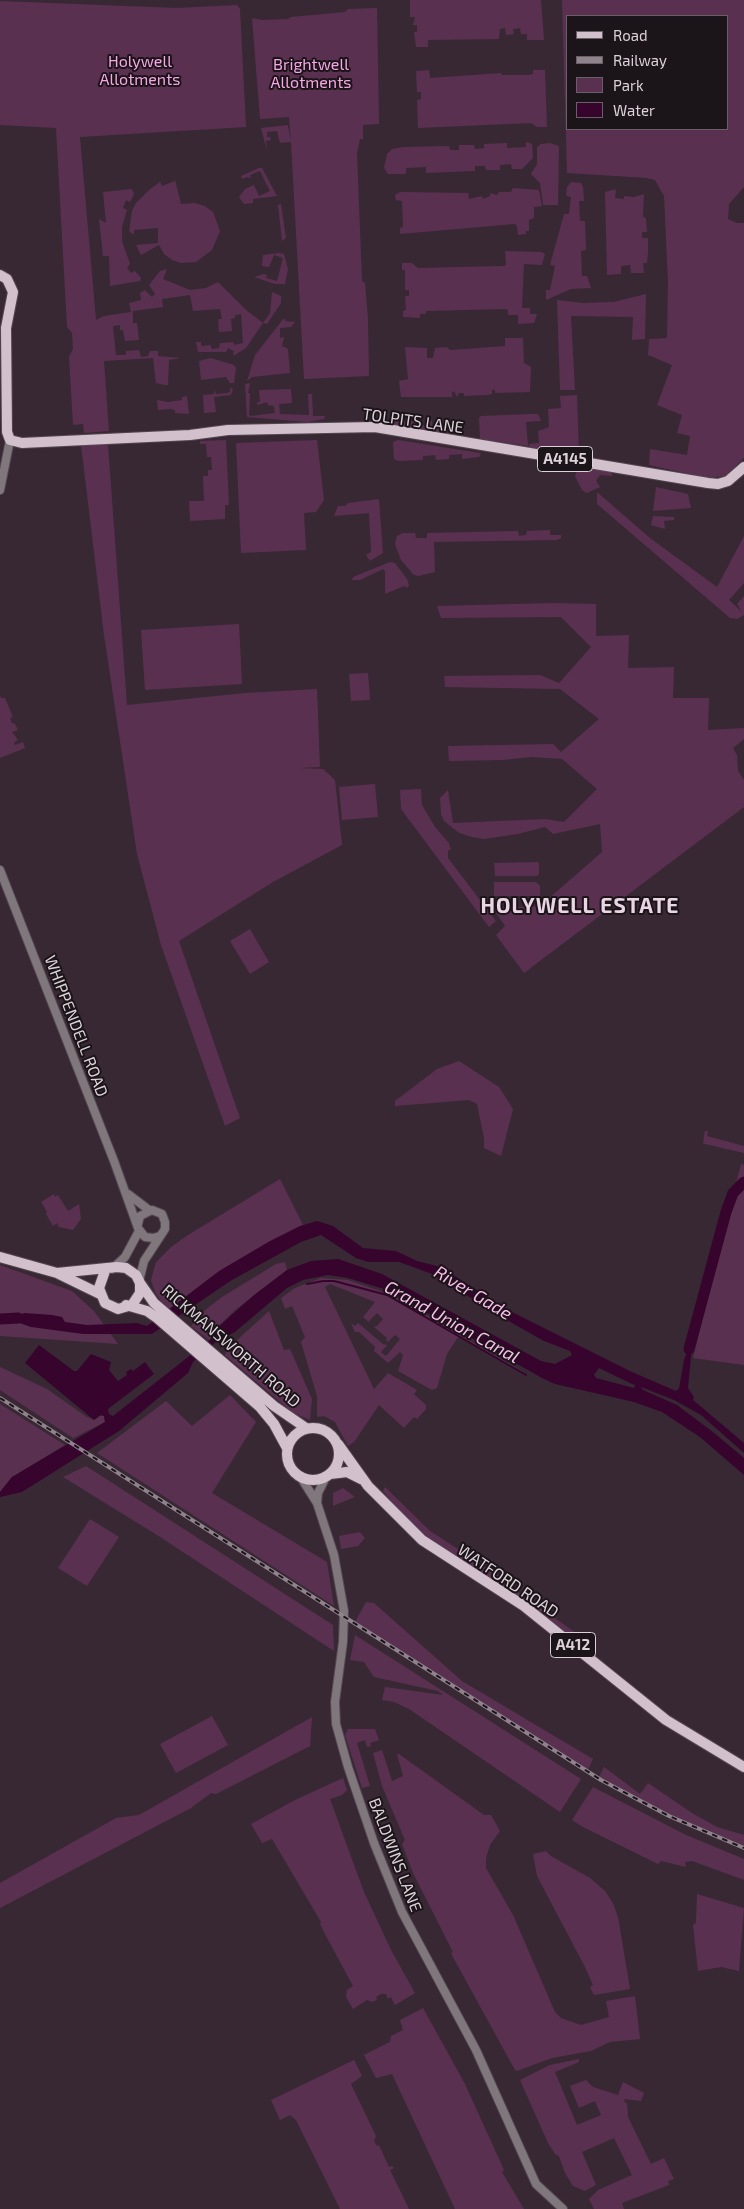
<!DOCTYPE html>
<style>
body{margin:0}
#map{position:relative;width:744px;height:2209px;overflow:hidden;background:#382834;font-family:"Exo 2",sans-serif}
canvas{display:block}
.legend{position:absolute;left:566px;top:15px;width:162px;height:115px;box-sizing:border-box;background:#1b1419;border:1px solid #686066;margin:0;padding:6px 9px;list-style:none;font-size:15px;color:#dcd1d9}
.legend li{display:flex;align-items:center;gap:10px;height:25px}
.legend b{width:25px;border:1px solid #686066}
</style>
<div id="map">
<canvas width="744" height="2209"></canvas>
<ul class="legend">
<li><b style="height:6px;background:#d2c1cd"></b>Road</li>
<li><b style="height:6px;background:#8f828c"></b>Railway</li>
<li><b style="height:14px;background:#5a3050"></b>Park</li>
<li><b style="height:14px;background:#37042e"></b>Water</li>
</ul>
</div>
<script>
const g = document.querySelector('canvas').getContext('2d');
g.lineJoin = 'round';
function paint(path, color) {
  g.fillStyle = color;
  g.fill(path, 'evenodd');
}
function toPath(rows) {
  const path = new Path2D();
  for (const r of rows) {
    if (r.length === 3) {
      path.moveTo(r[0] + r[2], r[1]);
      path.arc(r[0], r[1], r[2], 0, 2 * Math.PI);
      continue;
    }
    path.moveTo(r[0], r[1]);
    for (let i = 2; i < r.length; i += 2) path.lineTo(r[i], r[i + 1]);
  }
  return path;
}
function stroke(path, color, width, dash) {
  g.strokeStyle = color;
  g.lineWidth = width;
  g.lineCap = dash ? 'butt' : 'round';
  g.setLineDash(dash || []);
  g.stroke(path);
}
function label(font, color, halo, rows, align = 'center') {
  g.font = font + ' "Exo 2",sans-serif';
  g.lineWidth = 4;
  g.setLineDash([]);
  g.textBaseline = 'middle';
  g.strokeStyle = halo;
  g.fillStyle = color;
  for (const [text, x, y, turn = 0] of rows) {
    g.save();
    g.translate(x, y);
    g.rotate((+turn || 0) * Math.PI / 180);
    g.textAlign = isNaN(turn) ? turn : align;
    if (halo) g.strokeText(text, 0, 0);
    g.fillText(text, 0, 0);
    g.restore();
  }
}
paint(toPath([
 [410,0,541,0,544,40,527,40,527,34,521,34,520,28,513,29,514,34,506,35,505,28,500,29,499,39,428,40,428,47,416,47,414,32,417,32,417,25,413,25,415,17,410,17],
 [562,0,744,0,744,187,729,204,728,219,736,223,744,223,744,458,725,476,708,478,649,465,650,449,687,455,690,436,677,433,682,415,657,405,672,365,648,355,649,339,667,338,668,282,664,196,655,180,647,178,567,173],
 [568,16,728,16,728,129,568,129],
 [0,1,176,8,237,5,240,9,246,127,80,137,96,320,104,316,131,312,129,303,141,300,140,293,145,290,152,297,155,294,149,285,160,271,167,269,163,279,190,290,206,288,218,282,246,310,263,323,270,313,272,292,281,296,281,303,267,324,263,323,246,348,235,355,233,355,234,351,228,348,226,352,198,352,196,342,201,342,201,346,210,345,212,349,219,348,220,343,233,342,234,345,243,343,241,314,235,315,235,318,231,319,232,331,219,332,218,319,222,319,220,309,193,311,190,295,162,299,163,307,133,311,133,323,137,323,139,340,125,341,123,330,120,330,120,325,113,326,116,355,126,355,126,351,139,350,141,357,148,356,150,351,158,351,158,356,181,358,169,360,168,385,165,385,156,383,153,358,104,361,109,431,84,433,83,424,73,425,69,357,73,349,72,333,67,327,56,128,0,125],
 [377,8,379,124,363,125,363,139,360,139,357,153,362,281,365,283,368,319,369,376,304,379,291,142,280,143,277,131,267,132,267,137,270,137,271,140,266,141,267,151,261,128,288,125,291,141,289,117,260,119,252,18,262,20,288,19,291,17,345,12,348,9],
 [429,70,430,78,501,73,502,75,529,75,533,74,533,70,545,70,547,127,537,127,531,123,418,128,417,100,421,99,421,92,417,92,416,71],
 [526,142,532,144,533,158,522,169,512,169,511,164,500,165,500,170,486,170,485,166,475,166,475,171,426,173,426,167,406,168,406,174,388,174,384,168,387,154,392,149,403,147,449,146,450,150,459,150,459,145,474,145,475,149,484,148,484,144,507,143,507,148,526,147],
 [550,143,559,146,558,205,543,205,540,183,531,174,537,164,537,147,541,144],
 [259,168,262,168,277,196,253,199,253,203,244,204,239,197,245,189,254,185,259,196,270,191,260,171,250,175,251,178,247,177,242,179,241,176],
 [174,176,181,204,194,203,205,206,213,212,220,231,212,250,196,262,181,263,172,260,164,254,159,245,141,255,136,245,158,243,158,228,134,230,134,235,129,231,132,211,136,203,149,190,160,182,162,186,175,181],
 [571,182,581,183,583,187,584,201,579,201,580,221,585,221,586,250,581,251,582,276,587,276,591,288,571,289,546,300,546,290,550,290,555,266,550,265,564,214,569,214,571,197,566,196,567,187],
 [513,188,539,190,542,206,534,207,534,218,529,220,529,231,526,231,526,234,518,235,517,226,515,224,400,234,400,228,403,227,402,201,396,200,395,195,400,192,468,193,469,199,482,196,483,199,490,196,490,193,497,195,499,192,511,192],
 [132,189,134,194,130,202,126,200,123,208,127,210,122,227,122,241,130,264,127,268,131,273,135,271,141,278,140,281,110,286,109,256,103,256,99,219,106,223,103,192],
 [616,189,615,198,624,199,624,196,634,197,644,194,643,217,646,218,647,232,642,232,642,238,648,238,648,253,647,263,643,263,644,273,631,273,630,265,621,266,621,274,607,275,605,192],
 [281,204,286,238,282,241,278,205],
 [505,251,542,252,545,254,542,265,524,264,522,308,530,308,530,314,537,314,534,323,518,324,518,315,508,315,508,310,504,309,426,311,426,314,420,314,420,318,403,317,403,311,406,310,405,296,409,296,409,290,405,290,405,270,402,270,402,263,412,263,418,268,503,266,506,265],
 [279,253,284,254,288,269,285,284,275,284,254,277,264,274,267,275,266,278,277,281,283,258,274,255,269,267,262,266,262,264,263,255],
 [646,294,645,339,632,340,633,317,571,316,575,390,560,390,557,300,583,303,614,302],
 [284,318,285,321,295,322,291,327,280,328,280,338,284,337,282,346,288,349,290,373,252,377,247,381,255,355],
 [505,338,523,338,524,363,531,367,530,392,495,393,495,390,492,390,492,394,487,395,464,396,464,393,459,393,457,397,454,391,452,392,452,397,401,397,399,381,408,379,405,347,427,348,427,358,433,358,435,348,447,347,450,350,505,346],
 [211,358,234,365,236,368,234,383,230,383,226,377,201,380,199,361],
 [250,383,248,393,250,393,249,415,251,416,275,413,274,406,268,405,267,402,257,405,257,402,260,402,259,390,291,389,292,403,279,404,280,414,309,415,308,394,312,394,313,416,325,416,324,419,307,422,247,417,245,384],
 [230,388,233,389,231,395,214,397,216,412,204,413,203,395,214,394,214,390,216,394,227,393,230,392],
 [577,395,579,456,529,447,529,444,539,443,538,431,549,427,548,409,561,408,560,396],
 [187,396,189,414,175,413,175,410,170,409,158,410,157,400,168,402,182,400,182,397],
 [531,414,538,414,541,421,526,422,528,446,480,439,479,418,481,416],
 [395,419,402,421,418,421,419,425,426,425,426,421,432,420,432,425,439,425,439,420,445,420,452,421,455,429,453,435,449,436,386,425],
 [226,440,229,505,225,505,225,519,190,521,189,501,204,501,203,476,208,476,208,470,212,470,211,457,207,457,206,444,200,444,200,441],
 [317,440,324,500,316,512,304,513,306,550,241,553,236,443],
 [398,440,480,453,481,454,479,457,462,459,462,454,449,455,449,459,436,460,435,455,425,456,423,456,423,460,398,461,394,459,393,442],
 [81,445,108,445,127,705,245,693,317,689,320,767,299,768,323,769,335,780,342,845,273,882,179,941,240,1118,225,1126,161,945,137,854,104,635],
 [579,466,612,468,612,476,600,475,596,481,600,487,587,493,582,490,575,476],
 [656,487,688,494,691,508,653,511],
 [597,492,650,538,717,587,744,536,744,583,729,600,742,612,737,604,744,596,744,615,737,619,730,618,597,504],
 [379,499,383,553,370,561,366,555,371,552,369,513,334,516,338,506,345,506,348,503],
 [653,516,674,517,674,520,664,521,665,529,651,525],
 [550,530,550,535,561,535,561,538,557,540,434,542,435,572,418,576,413,574,401,560,395,544,397,536,403,533,415,533,416,538,427,538,427,533,518,531,519,536,526,535,527,531],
 [390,562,395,563,407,579,409,585,407,588,404,586,385,594,385,571,383,569,360,580,352,580,353,577],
 [553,603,596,604,596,636,629,635,628,668,674,667,673,698,709,698,708,730,744,728,744,739,733,748,737,755,738,771,744,780,744,807,524,973,496,935,505,926,493,908,540,906,602,852,600,824,553,834,545,827,518,834,484,839,472,837,459,833,444,821,441,814,440,798,448,790,453,823,545,819,564,822,597,789,562,759,531,757,503,760,449,761,448,746,553,744,561,752,599,719,560,689,445,687,444,676,540,675,559,683,591,647,561,617,441,618,437,606],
 [239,624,242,684,145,690,141,630],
 [368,673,370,700,351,701,349,674],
 [0,695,1,698,5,698,13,717,10,718,12,723,15,724,18,730,12,732,18,740,14,742,15,745,23,742,25,748,0,758],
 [375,784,378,817,342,820,339,787],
 [421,789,422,805,435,827,449,843,451,850,448,850,448,858,496,921,489,927,401,809,400,790],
 [539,862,539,874,537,876,495,876,494,863],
 [494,882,536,882,540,886,540,896,494,896],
 [250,929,269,962,250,974,230,941],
 [459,1061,499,1087,513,1109,501,1156,484,1148,484,1138,477,1104,469,1100,395,1106,395,1101,437,1069],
 [705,1131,708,1131,707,1136,744,1146,744,1153,705,1144,703,1143],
 [741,1164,744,1165,744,1365,693,1358],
 [280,1179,303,1225,168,1312,155,1292,151,1280,156,1262,171,1247,188,1235],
 [54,1194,55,1197,58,1195,68,1211,79,1204,81,1219,73,1230,59,1227,57,1223,53,1226,46,1214,47,1212,41,1202],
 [285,1262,287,1270,234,1311,219,1326,209,1340,191,1326,204,1311,222,1297,276,1264],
 [0,1265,72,1291,94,1311,118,1344,0,1336],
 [321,1278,348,1280,392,1295,527,1374,458,1337,447,1354,437,1388,432,1390,398,1371,403,1355,400,1352,388,1363,374,1351,375,1347,359,1332,355,1332,351,1323,355,1326,358,1323,383,1344,387,1345,381,1352,386,1356,400,1339,395,1335,388,1342,386,1340,387,1338,374,1327,377,1326,383,1319,377,1313,369,1321,370,1323,363,1317,375,1302,330,1284,325,1287,374,1389,388,1373,417,1390,414,1394,426,1405,426,1409,417,1419,414,1417,404,1428,379,1405,354,1442,348,1446,335,1422,324,1416,317,1417,317,1396,301,1342,305,1337,292,1306,285,1309,281,1298,295,1288],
 [269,1311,284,1350,290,1349,312,1399,310,1420,292,1412,225,1355,228,1345,236,1341],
 [0,1367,47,1389,87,1417,94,1420,99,1416,104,1416,105,1422,73,1438,0,1390],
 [230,1395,256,1422,212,1493,327,1562,334,1606,97,1453,166,1401,192,1426],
 [0,1404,65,1445,12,1477,0,1492],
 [86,1466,333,1625,334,1651,157,1535,63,1477],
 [385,1487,430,1531,504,1579,519,1593,576,1633,570,1635,497,1582,437,1545,401,1513,383,1491],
 [343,1488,355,1497,333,1506,333,1493],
 [90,1519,119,1537,87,1586,58,1568],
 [360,1532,365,1538,358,1546,341,1549,339,1536],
 [366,1602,374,1603,462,1681,593,1759,587,1772,355,1622],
 [355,1635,581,1779,560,1812,409,1709,394,1702,382,1700,385,1687,443,1695,438,1691,374,1677,364,1662,350,1660],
 [212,1716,228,1745,176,1773,160,1744],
 [312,1717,310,1746,216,1794,211,1793,191,1808,0,1908,0,1883,116,1818,139,1815],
 [348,1729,375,1729,379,1740,370,1743,371,1746,367,1747,365,1740,357,1743,370,1786,362,1788,345,1735],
 [382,1750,392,1781,403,1776,397,1754,399,1754,484,1815,491,1815,500,1831,490,1845,486,1858,486,1868,513,1915,555,2012,561,2018,581,2025,609,2017,606,2001,635,1996,640,2039,610,2042,591,2051,552,2058,517,2071,515,2070,454,1959,451,1953,453,1952,413,1873,402,1844,405,1840,382,1786,373,1753],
 [604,1767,640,1794,648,1783,692,1813,717,1827,744,1835,744,1845,684,1822,628,1794,599,1777],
 [343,1778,347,1790,342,1795,330,1799,364,1892,391,1950,415,1993,395,2005,391,1997,388,1999,386,1994,381,1994,376,1997,377,2000,372,2002,367,2000,353,2009,346,1997,347,1990,353,1986,326,1936,320,1924,321,1922,272,1839,262,1843,251,1824,295,1800],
 [593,1787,686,1835,744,1859,744,1880,692,1861,685,1862,686,1867,661,1861,658,1864,583,1827,572,1820],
 [546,1851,551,1856,590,1878,605,1891,613,1903,618,1917,630,1989,594,1995,590,1987,593,1985,585,1967,537,1876,533,1854],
 [697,1894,744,1908,739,1971,721,1967,698,1971,693,1925,696,1923],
 [423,2008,465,2084,504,2170,502,2172,524,2209,455,2209,392,2074,376,2078,364,2055,390,2042,391,2036,403,2030,400,2020],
 [579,2059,579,2062,555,2072,577,2125,601,2115,595,2101,579,2108,570,2086,586,2080,593,2087,618,2095,623,2082,644,2093,641,2101,624,2099,625,2103,627,2103,628,2117,651,2164,664,2158,674,2179,668,2181,669,2185,622,2203,624,2209,594,2209,589,2199,598,2190,632,2175,614,2138,582,2152,596,2185,585,2191,573,2186,565,2173,559,2156,555,2154,548,2143,520,2080,550,2065],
 [354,2060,362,2076,351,2084,376,2136,374,2141,377,2146,379,2145,389,2167,392,2166,394,2168,390,2170,409,2209,340,2209,296,2120,290,2115,280,2120,271,2100]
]), '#5a3050');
paint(toPath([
 [317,1221,333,1226,363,1248,396,1251,417,1261,441,1267,508,1310,632,1372,676,1391,679,1388,684,1360,693,1335,688,1388,694,1397,693,1400,744,1443,744,1453,701,1415,674,1400,641,1387,643,1390,677,1405,713,1432,744,1458,744,1475,700,1437,662,1412,634,1402,555,1384,542,1378,387,1290,348,1278,328,1275,303,1280,287,1288,235,1332,217,1341,193,1362,188,1373,119,1431,22,1492,0,1497,0,1492,12,1477,105,1422,104,1416,101,1415,94,1420,25,1363,39,1345,74,1371,77,1371,91,1354,111,1362,109,1370,118,1381,127,1375,126,1372,131,1369,133,1371,145,1362,154,1374,108,1409,109,1414,113,1416,211,1339,219,1326,254,1295,287,1270,311,1261,338,1259,382,1274,541,1361,555,1364,572,1355,570,1351,544,1341,512,1323,432,1274,399,1262,368,1262,356,1258,321,1235,301,1242,232,1280,152,1334,83,1334,31,1327,5,1318,25,1313,52,1315,62,1317,65,1322,87,1325,137,1323,147,1326,219,1271,270,1241,300,1226],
 [599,1368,632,1384,635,1385,634,1388,596,1378,594,1375]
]), '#37042e');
stroke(toPath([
 [307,1284,323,1281,334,1281,387,1295,526,1375]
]), '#37042e', 2);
stroke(toPath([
 [0,1319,18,1318],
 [689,1349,726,1212,733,1193,744,1182]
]), '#37042e', 11);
const minor = toPath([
 [0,490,10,440],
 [0,870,114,1161,138,1228,145,1237,153,1238,160,1236],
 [128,1194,149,1210],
 [138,1224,140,1216,152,1210,162,1214,165,1222,165,1229,144,1261,139,1281],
 [112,1269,125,1257,139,1231],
 [300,1476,317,1503],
 [326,1477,318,1493,317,1503,334,1555,344,1611,343,1642,335,1702,336,1724,348,1767,374,1843,402,1912,476,2050,536,2184,563,2209]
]);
const major = toPath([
 [0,275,7,279,13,292,6,328,7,432,10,440,22,443,190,435,228,430,375,427,708,483,718,484,728,481,744,467],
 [0,1257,57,1273,100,1294],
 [57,1273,117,1267,126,1268,136,1275,140,1283,140,1293,132,1305,118,1309,105,1303,99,1288,106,1268],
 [140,1283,154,1303,274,1406,306,1428],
 [126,1305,147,1311,157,1318,260,1407,274,1424,287,1448],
 [313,1454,26],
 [338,1444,368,1486,422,1540,524,1606,666,1720,744,1767],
 [330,1474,347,1472,361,1479]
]);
stroke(minor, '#564652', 10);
stroke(major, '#564652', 12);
stroke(minor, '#80777d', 8);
stroke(major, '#d2c1cd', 10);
const rail = toPath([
 [0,1398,601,1780,669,1816,744,1848]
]);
stroke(rail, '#8f828c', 4);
stroke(rail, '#1b1419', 2, [5.5]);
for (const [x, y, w] of [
 [565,459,55],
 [573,1645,45]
]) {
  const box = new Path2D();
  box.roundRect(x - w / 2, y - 12.5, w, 25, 4);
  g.fillStyle = '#1b1419';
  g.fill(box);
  stroke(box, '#dcd1d9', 1);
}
label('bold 15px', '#dcd1d9', null, [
 ["A4145",565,459],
 ["A412",573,1645]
]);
label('16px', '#f8a6e5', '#1b1419', [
 ["Holywell",140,62],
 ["Allotments",140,80],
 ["Brightwell",311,65],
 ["Allotments",311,83]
]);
label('16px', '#dcd1d9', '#1b1419', [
 ["TOLPITS LANE",413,421,8],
 ["WHIPPENDELL ROAD",76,1026,69],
 ["RICKMANSWORTH ROAD",231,1346,41],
 ["WATFORD ROAD",508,1581,34],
 ["BALDWINS LANE",395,1855,69]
]);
label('italic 18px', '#fcb9eb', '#1b1419', [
 ["River Gade",473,1293,31],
 ["Grand Union Canal",452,1322,29]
]);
g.letterSpacing = '1px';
label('bold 21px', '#ead5e4', '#1b1419', [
 ["HOLYWELL ESTATE",580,906]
]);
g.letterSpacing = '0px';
</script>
